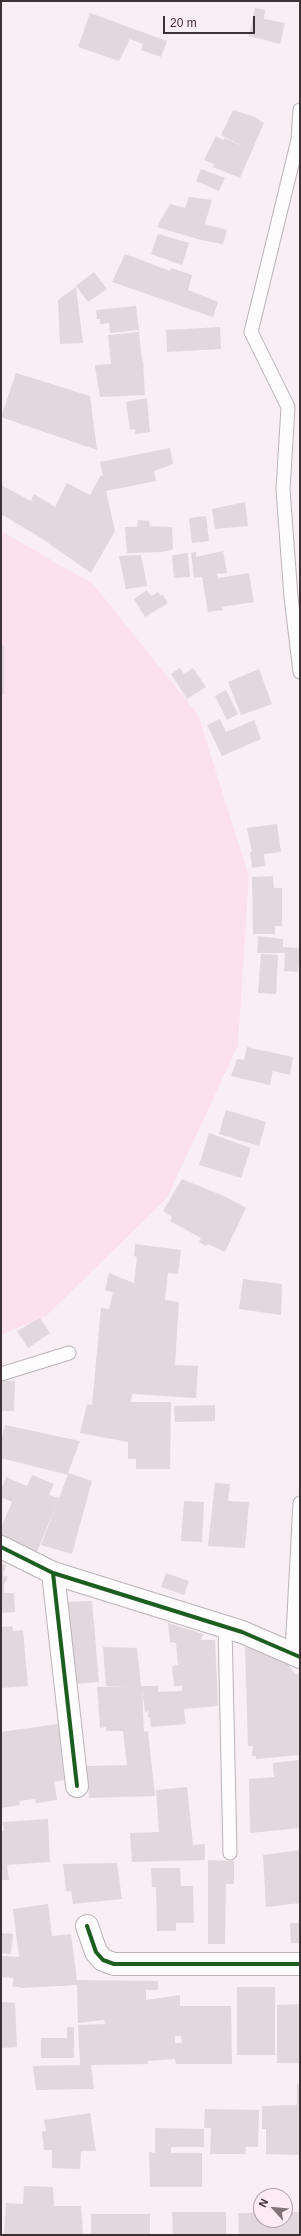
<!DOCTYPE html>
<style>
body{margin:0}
#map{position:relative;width:301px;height:2236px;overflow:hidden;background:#f9eef3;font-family:Arial,sans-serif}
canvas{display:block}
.frame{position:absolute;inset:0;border:2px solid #3d3136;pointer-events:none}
.north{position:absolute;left:253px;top:2188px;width:40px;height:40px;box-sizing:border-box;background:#fdeaf2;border:1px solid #b0a0a7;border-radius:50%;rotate:297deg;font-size:11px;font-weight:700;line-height:16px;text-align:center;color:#3d3136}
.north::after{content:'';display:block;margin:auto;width:14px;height:18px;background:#7f7378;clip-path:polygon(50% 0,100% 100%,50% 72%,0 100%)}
.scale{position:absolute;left:163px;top:16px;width:92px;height:18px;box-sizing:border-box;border:2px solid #3d3136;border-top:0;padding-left:5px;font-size:12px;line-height:14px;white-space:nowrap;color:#3d3136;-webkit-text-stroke:3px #fdeaf2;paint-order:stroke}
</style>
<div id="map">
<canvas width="301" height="2236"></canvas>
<div class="frame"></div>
<div class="north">N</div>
<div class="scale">20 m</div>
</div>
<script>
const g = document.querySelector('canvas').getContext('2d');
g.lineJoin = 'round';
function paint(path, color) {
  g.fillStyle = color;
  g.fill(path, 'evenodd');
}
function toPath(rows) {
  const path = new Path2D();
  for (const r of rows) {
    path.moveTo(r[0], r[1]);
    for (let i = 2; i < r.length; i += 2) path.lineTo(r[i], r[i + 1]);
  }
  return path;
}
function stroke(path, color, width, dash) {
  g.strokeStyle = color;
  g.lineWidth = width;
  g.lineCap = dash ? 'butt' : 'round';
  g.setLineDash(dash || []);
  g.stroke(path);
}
paint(toPath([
 [1,531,93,584,198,715,249,876,238,1045,167,1198,46,1316,1,1335]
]), '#fce1ed');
paint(toPath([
 [255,8,265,10,264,19,285,23,280,44,249,36],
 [90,13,167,41,161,57,141,50,143,44,130,39,119,61,78,47],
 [233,110,255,117,264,123,240,178,213,167,214,164,204,160,216,136,223,140,225,138,250,150,221,135],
 [201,169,225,178,219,191,196,181],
 [189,197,212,200,205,224,227,230,223,244,201,240,157,227,170,204,185,208],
 [158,234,189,243,182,265,151,254],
 [125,254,170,271,171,268,192,275,188,290,218,302,213,317,112,282],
 [94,272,107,289,88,302,76,286],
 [76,287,83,343,60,344,58,300],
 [136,306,139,330,110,333,109,323,100,324,100,319,97,319,96,310],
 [220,327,221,349,167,352,166,330],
 [139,332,142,361,143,361,145,395,100,397,95,366,96,365,111,364,108,335],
 [16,373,90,396,97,450,1,417],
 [147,398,150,432,135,434,135,429,130,430,126,402],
 [170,448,173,464,154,471,156,481,106,491,115,531,91,573,41,538,1,514,1,485,31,501,34,494,55,507,67,483,90,495,101,475,103,476,100,462],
 [245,502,248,526,215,529,212,509],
 [206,516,209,541,192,543,189,518],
 [138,520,149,521,150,526,172,527,173,549,162,552,127,553,125,527,137,527],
 [223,551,227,573,217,574,218,578,249,573,254,602,222,607,223,610,208,612,202,577,194,578,191,553,196,552,196,557],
 [188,553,190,577,174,578,172,555],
 [141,555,147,586,126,589,119,556],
 [147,590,151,596,158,592,161,596,162,594,168,603,145,617,134,599],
 [1,645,4,645,4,695,1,695],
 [180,668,184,674,193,668,206,687,187,699,171,674],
 [259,669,272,704,241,715,228,682],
 [226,690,238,714,227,720,215,696],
 [220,719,226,732,254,720,261,739,222,756,207,725],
 [277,824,281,852,264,854,265,866,252,868,250,852,252,852,247,828],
 [273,876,274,888,282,888,282,926,275,926,275,934,253,934,252,877],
 [258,936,283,939,283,947,300,948,298,972,284,971,285,953,257,953],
 [261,954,278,955,276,994,258,993],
 [247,1047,293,1057,290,1075,273,1071,270,1085,231,1076,237,1059,244,1060],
 [226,1110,266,1122,259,1146,219,1134],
 [209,1133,251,1148,241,1178,199,1165],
 [182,1179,226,1197,246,1208,225,1252,208,1244,206,1246,199,1242,201,1238,170,1221,172,1217,163,1211],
 [135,1244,181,1250,178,1274,168,1273,165,1300,179,1302,175,1365,198,1366,196,1398,132,1394,131,1402,171,1402,170,1469,136,1469,136,1459,128,1459,128,1442,80,1433,87,1404,92,1405,101,1308,109,1309,113,1292,105,1291,109,1273,134,1283,137,1257,134,1256],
 [243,1279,282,1284,281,1315,239,1309],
 [40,1318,50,1333,28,1348,17,1331],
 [1,1381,15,1381,14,1411,1,1411],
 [215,1405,215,1421,175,1422,174,1406],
 [5,1425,80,1441,68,1473,92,1481,72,1554,41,1545,58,1501,36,1554,1,1540,1,1528,12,1502,1,1497,1,1490,6,1477,27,1486,32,1475,54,1484,49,1495,59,1498,68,1475,1,1458,1,1441],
 [215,1483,230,1484,228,1501,249,1502,245,1548,208,1546],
 [184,1501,204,1502,202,1542,181,1541],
 [1,1564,6,1565,3,1575,8,1577,4,1585,4,1593,14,1593,15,1612,1,1613],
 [166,1573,189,1581,184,1595,161,1587],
 [92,1601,99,1682,74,1684,67,1602],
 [168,1623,203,1634,201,1640,215,1640,218,1706,184,1709,186,1724,151,1727,150,1717,148,1717,148,1711,145,1712,142,1689,144,1732,148,1731,155,1796,89,1798,87,1766,127,1765,123,1731,106,1731,106,1727,100,1728,97,1687,130,1686,106,1686,103,1647,137,1648,141,1686,158,1686,158,1692,182,1691,182,1686,174,1686,172,1666,178,1665,176,1643,170,1642],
 [12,1626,13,1631,23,1630,28,1686,1,1688,1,1627],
 [245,1647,285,1659,295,1674,300,1674,300,1755,256,1759,256,1756,252,1756,253,1746,248,1746],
 [58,1724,64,1780,54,1782,57,1800,36,1803,35,1799,19,1801,20,1805,1,1808,1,1732],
 [300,1760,300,1828,250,1833,249,1779,274,1777,273,1763],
 [187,1787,193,1845,205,1844,205,1860,132,1862,130,1833,159,1832,156,1790],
 [48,1819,50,1862,7,1865,9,1880,1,1880,1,1831,4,1831,3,1822],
 [300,1850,300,1903,266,1907,263,1855],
 [208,1860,234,1861,234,1884,226,1884,225,1944,208,1944],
 [117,1863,122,1899,73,1904,71,1891,66,1891,63,1864],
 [151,1868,180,1868,181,1886,193,1886,194,1923,176,1923,176,1931,157,1931,156,1887,152,1887],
 [48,1904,52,1936,71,1934,77,1980,158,1981,158,1990,146,1990,146,2000,180,1995,180,2006,231,2006,232,2064,176,2064,175,2059,148,2061,148,2064,91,2065,94,2089,36,2090,33,2066,80,2065,78,2025,105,2024,104,2020,78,2023,77,1985,23,1988,12,1986,14,1978,1,1977,1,1956,19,1957,13,1909],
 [175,2036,181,2036,182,2043,175,2043],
 [290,1923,300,1923,300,1943,291,1943],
 [1,1933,13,1934,11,1954,1,1953],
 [237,1987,275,1987,275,2055,237,2055],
 [2,2002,15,2003,17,2047,1,2048],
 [300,2004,300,2063,277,2063,277,2005],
 [67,2027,74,2027,74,2058,41,2058,41,2038,67,2038],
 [297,2084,300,2084,300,2155,266,2154,266,2129,262,2129,262,2106,297,2105],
 [205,2109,259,2110,258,2147,246,2147,245,2154,210,2154,211,2128,204,2128],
 [90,2113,96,2151,81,2151,80,2169,52,2168,52,2150,44,2150,42,2132,46,2131,44,2120],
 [155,2128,204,2129,204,2147,171,2147,171,2153,202,2153,202,2187,150,2187,149,2152,155,2153],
 [24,2186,53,2187,54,2206,81,2206,83,2235,4,2235,6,2203,23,2204],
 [172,2212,226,2212,226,2235,173,2235],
 [285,2212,300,2212,300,2235,239,2235,238,2213,261,2213,261,2220,285,2220],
 [91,2214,150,2214,150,2235,91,2235]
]), '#e1d7dc');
const service = toPath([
 [300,110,298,140,251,332,288,407,283,490,291,597,300,672],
 [1,1374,69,1353],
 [225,1627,230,1853],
 [292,1652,300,1503]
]);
const minor = toPath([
 [1,1547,53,1573,242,1632,300,1657],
 [53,1573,77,1786],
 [87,1926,96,1952,103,1960,114,1964,300,1964]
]);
stroke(service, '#bcb2b7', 15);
stroke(minor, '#bcb2b7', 24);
stroke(service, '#fefcfd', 13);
stroke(minor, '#fefcfd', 22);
stroke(toPath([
 [1,1547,53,1573,242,1632,300,1657],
 [53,1573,77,1786],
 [87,1926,96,1952,103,1960,114,1964,300,1964]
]), '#1b5e20', 4);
</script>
